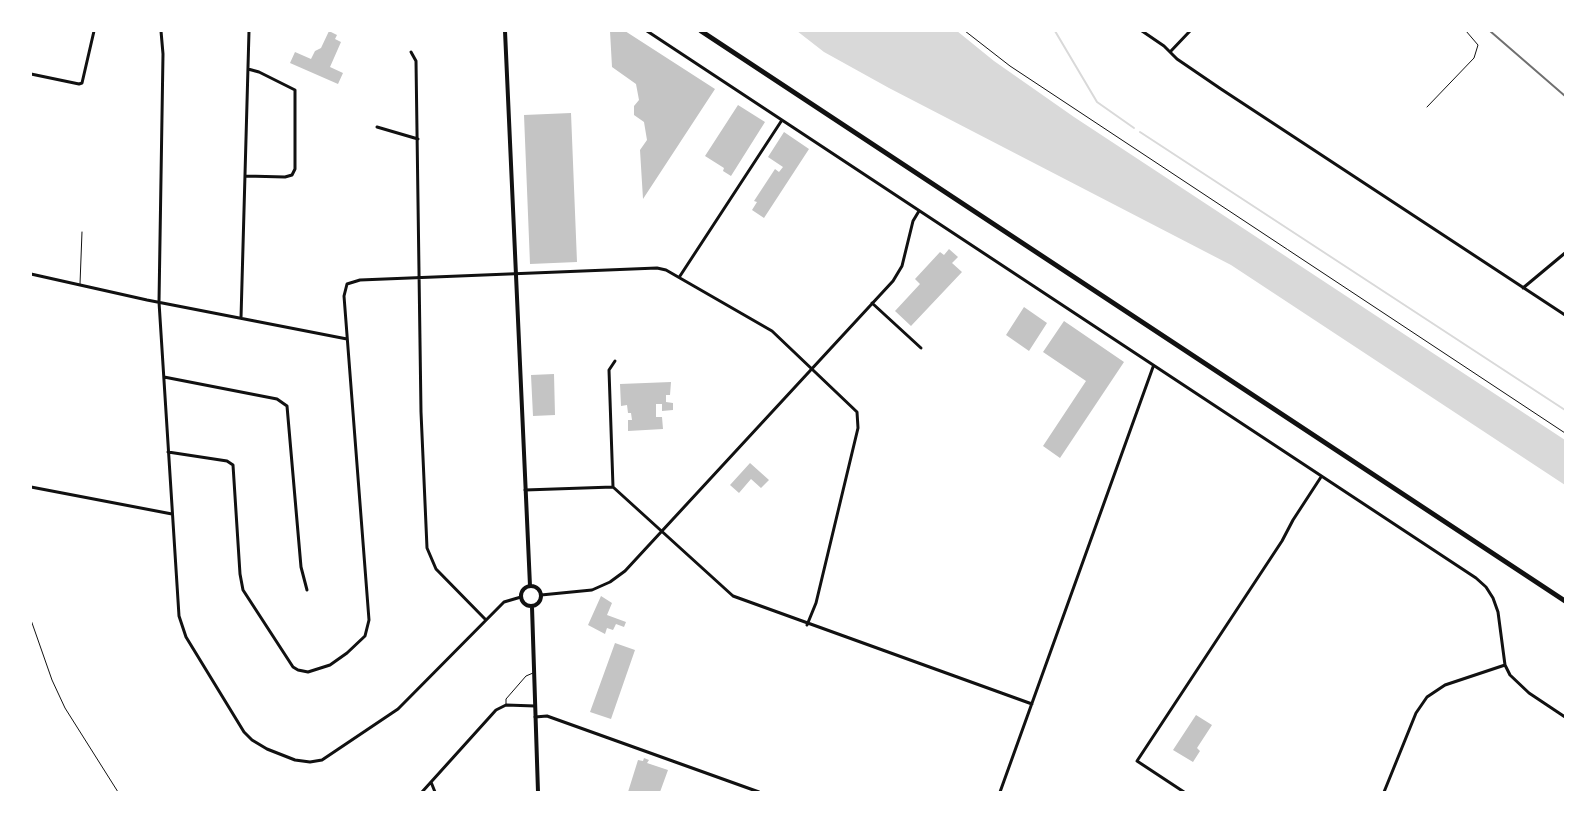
<!DOCTYPE html>
<style>
body{margin:0}
#map{position:relative;width:1596px;height:823px;overflow:hidden;background:#fff;font-family:Ubuntu,sans-serif}
canvas{display:block}
.frame{position:absolute;inset:0;border:32px solid #fff;pointer-events:none}
</style>
<div id="map">
<canvas width="1596" height="823"></canvas>
<div class="frame"></div>
</div>
<script>
const g = document.querySelector('canvas').getContext('2d');
g.lineJoin = 'round';
function paint(path, color) {
  g.fillStyle = color;
  g.fill(path, 'evenodd');
}
function toPath(rows) {
  const path = new Path2D();
  for (const r of rows) {
    if (r.length === 3) {
      path.moveTo(r[0] + r[2], r[1]);
      path.arc(r[0], r[1], r[2], 0, 2 * Math.PI);
      continue;
    }
    path.moveTo(r[0], r[1]);
    for (let i = 2; i < r.length; i += 2) path.lineTo(r[i], r[i + 1]);
  }
  return path;
}
function stroke(path, color, width, dash) {
  g.strokeStyle = color;
  g.lineWidth = width;
  g.lineCap = dash ? 'butt' : 'round';
  g.setLineDash(dash || []);
  g.stroke(path);
}
paint(toPath([
 [797,31,957,31,994,61,1074,117,1565,440,1565,485,1231,265,889,88,824,52]
]), '#d9d9d9');
stroke(toPath([
 [1055,31,1097,102,1134,128],
 [1140,132,1565,410]
]), '#d9d9d9', 2);
paint(toPath([
 [329,31,337,35,335,39,341,42,330,67,343,73,338,84,290,63,295,52,311,59,315,51,321,48],
 [610,31,625,31,715,89,643,199,640,150,647,140,644,122,634,115,634,106,639,100,636,84,612,67],
 [738,105,765,122,731,176,723,171,724,168,705,156],
 [571,113,577,262,530,264,524,115],
 [784,132,809,149,764,218,752,210,757,202,754,201,775,169,779,172,783,167,768,157],
 [949,249,958,257,952,263,962,272,911,326,895,311,920,284,915,279,940,252,944,255],
 [1024,307,1047,323,1029,351,1006,335],
 [1064,321,1124,362,1060,458,1043,446,1086,381,1043,352],
 [554,374,555,415,533,416,531,375],
 [671,382,670,395,666,395,666,402,673,403,673,410,662,411,662,404,656,404,656,417,662,417,663,429,628,431,628,420,632,420,631,413,628,413,627,405,621,406,620,384],
 [750,463,769,480,761,488,751,479,739,493,730,485],
 [601,596,612,603,607,615,626,622,624,627,616,624,613,630,607,628,605,634,588,625],
 [615,643,635,650,611,719,590,712],
 [1196,715,1212,725,1197,748,1200,751,1193,762,1173,750],
 [644,758,649,760,647,763,668,770,660,792,628,792,638,760,643,761]
]), '#c4c4c4');
stroke(toPath([
 [965,31,1010,66,1565,433]
]), '#111', 1);
stroke(toPath([
 [1427,107,1474,58,1478,45,1466,31],
 [80,284,82,232],
 [31,620,52,680,65,708,118,792],
 [506,704,506,699,526,676,533,673]
]), '#111', 1);
stroke(toPath([
 [161,31,163,54,159,302,179,616,186,637,244,732,252,740,267,749,295,760,310,762,322,760,398,709,504,602,521,597],
 [647,31,1476,578,1486,587,1493,598,1498,612,1505,665,1510,675,1529,693,1565,717],
 [1142,31,1164,46,1177,59,1221,89,1565,315],
 [411,52,416,61,421,412,427,548,436,569,486,620],
 [1170,52,1190,31],
 [31,74,79,84,82,83,94,31],
 [377,127,418,139],
 [246,176,285,177,292,175,295,169,295,90,259,72,248,69],
 [31,274,147,300,347,339],
 [680,276,782,120],
 [1523,288,1565,253],
 [872,303,921,348],
 [241,318,249,31],
 [164,377,277,399,287,406,301,567,307,590],
 [168,452,227,461,233,465,240,574,243,590,293,667,298,670,308,672,330,665,347,653,365,636,369,620,344,296,347,284,360,280,657,268,666,270,772,331,857,412,858,428,816,603,807,625],
 [31,487,172,514],
 [613,487,609,370,615,361],
 [525,490,613,487,733,596,1032,704],
 [541,595,592,590,610,582,625,571,893,281,902,266,913,221,919,211],
 [535,717,547,716,759,792],
 [431,782,435,792],
 [422,792,496,710,506,705,535,706],
 [1000,792,1153,367],
 [1184,792,1137,761,1282,541,1293,520,1321,477],
 [1384,792,1416,713,1427,697,1445,685,1505,665]
]), '#111', 3);
stroke(toPath([
 [505,31,530,586],
 [531,596,10],
 [532,607,538,792]
]), '#111', 4);
stroke(toPath([
 [701,31,1565,601]
]), '#111', 5);
stroke(toPath([
 [1490,31,1565,96]
]), '#707070', 2);
</script>
